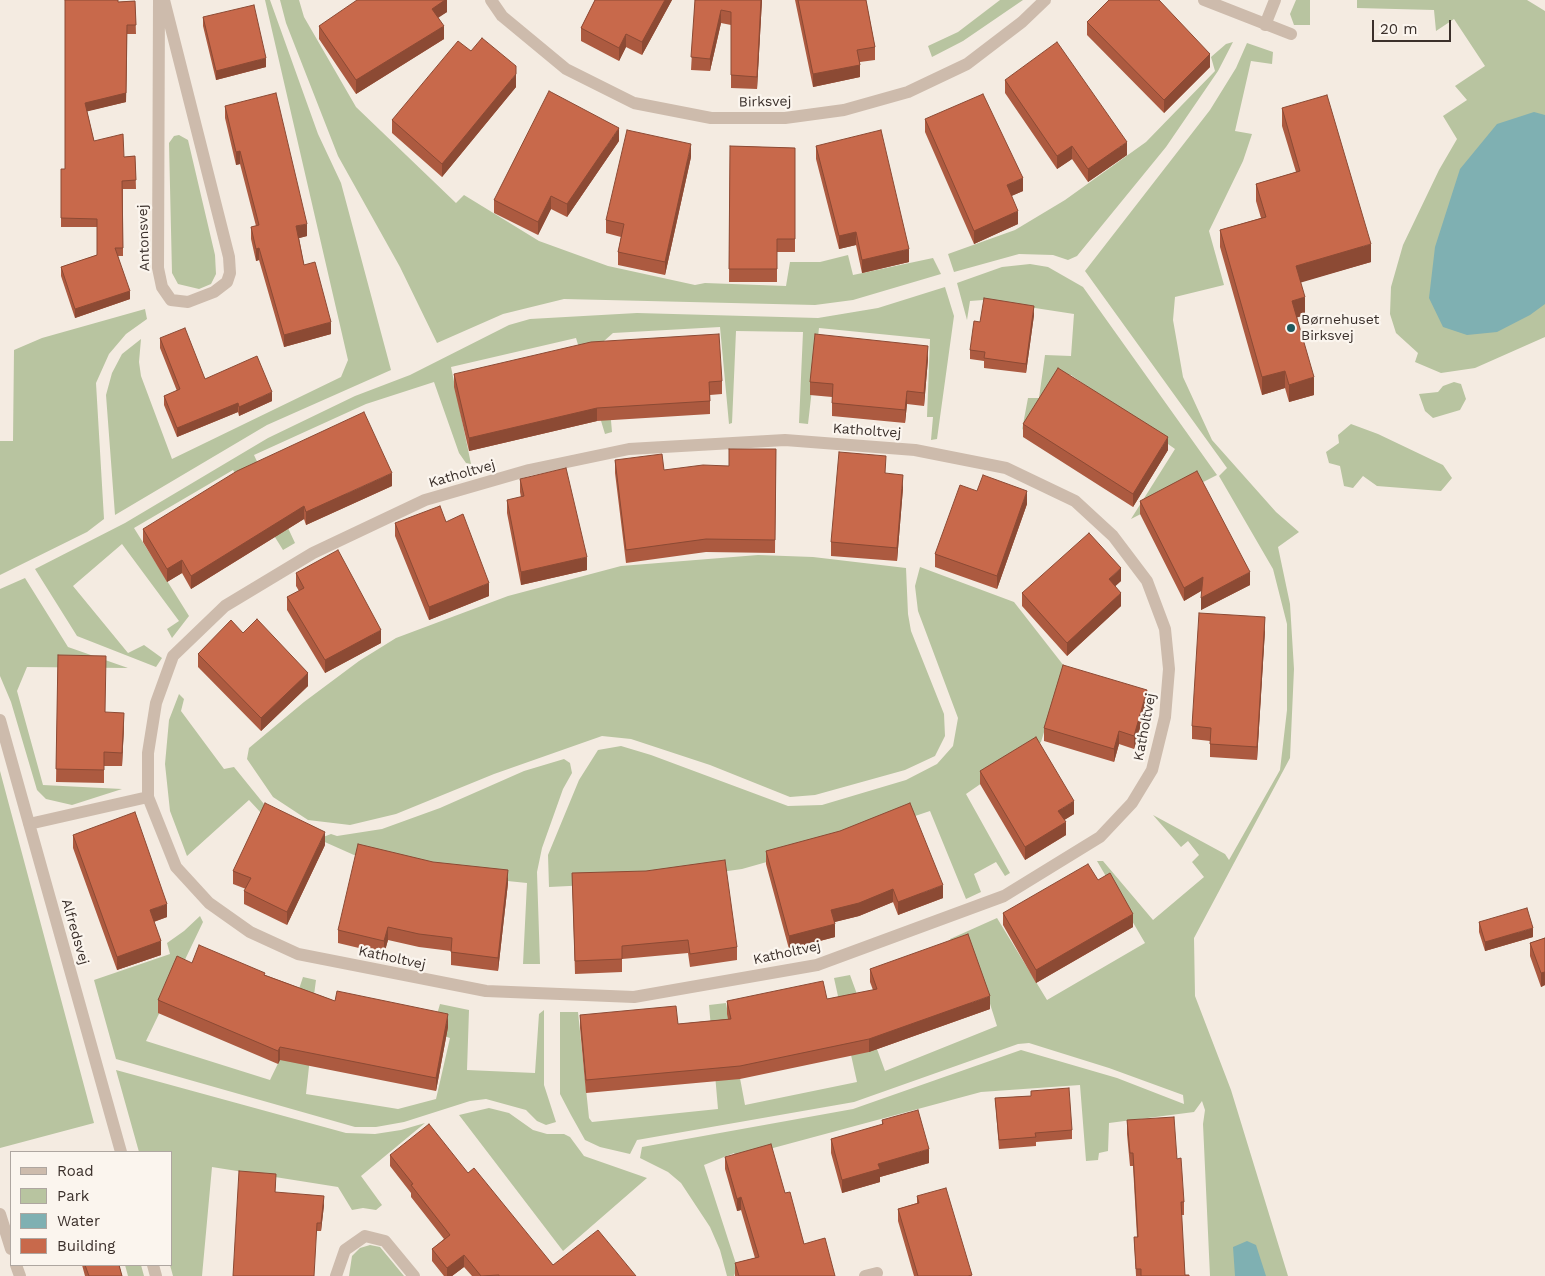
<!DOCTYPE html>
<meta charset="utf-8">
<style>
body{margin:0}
#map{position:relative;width:1545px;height:1276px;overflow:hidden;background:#f4ebe1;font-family:"Work Sans",sans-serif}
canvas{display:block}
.legend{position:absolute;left:10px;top:1151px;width:162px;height:115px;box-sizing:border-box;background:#fbf5ee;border:1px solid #aea6a0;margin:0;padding:6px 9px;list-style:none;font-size:15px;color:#3b302b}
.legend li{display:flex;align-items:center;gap:10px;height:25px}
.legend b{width:25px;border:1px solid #aea6a0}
.scale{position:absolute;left:1372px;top:20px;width:79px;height:22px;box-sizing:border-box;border:2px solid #3b302b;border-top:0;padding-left:6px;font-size:15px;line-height:18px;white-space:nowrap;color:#3b302b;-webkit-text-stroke:4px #fbf5ee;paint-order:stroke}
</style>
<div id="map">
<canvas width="1545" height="1276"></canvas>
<ul class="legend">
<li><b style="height:6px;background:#cdbbac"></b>Road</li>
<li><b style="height:14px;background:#b8c4a0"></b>Park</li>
<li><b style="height:14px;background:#7fb0b2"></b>Water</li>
<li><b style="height:14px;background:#c8694b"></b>Building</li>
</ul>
<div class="scale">20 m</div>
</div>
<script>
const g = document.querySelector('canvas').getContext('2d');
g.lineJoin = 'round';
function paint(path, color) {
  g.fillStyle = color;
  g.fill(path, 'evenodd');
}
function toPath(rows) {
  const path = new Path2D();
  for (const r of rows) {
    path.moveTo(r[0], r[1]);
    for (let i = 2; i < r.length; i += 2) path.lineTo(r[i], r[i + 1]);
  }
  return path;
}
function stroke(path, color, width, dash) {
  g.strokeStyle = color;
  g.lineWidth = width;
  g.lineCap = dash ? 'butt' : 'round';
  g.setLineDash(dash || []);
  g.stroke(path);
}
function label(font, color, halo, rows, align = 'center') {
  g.font = font + ' "Work Sans",sans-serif';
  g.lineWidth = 4.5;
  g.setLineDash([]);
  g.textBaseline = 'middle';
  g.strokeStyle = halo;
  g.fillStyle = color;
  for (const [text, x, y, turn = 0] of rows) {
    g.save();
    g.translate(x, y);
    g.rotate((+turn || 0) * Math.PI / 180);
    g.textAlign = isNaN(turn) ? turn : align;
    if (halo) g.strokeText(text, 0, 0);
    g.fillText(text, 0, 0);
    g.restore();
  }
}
paint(toPath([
 [265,0,270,0,318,134,341,183,391,370,267,425,115,515,106,395,112,373,122,354,141,339,139,362,141,376,172,459,341,377,348,360],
 [280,0,299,0,304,17,356,107,456,203,464,195,539,241,608,266,695,285,705,283,786,286,790,262,820,262,848,255,853,275,933,258,941,274,853,300,815,305,564,299,503,314,437,343,400,267,338,156,286,23],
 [1000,0,1023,0,963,41,932,57,928,46,958,32],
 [1296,0,1310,0,1310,25,1294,25,1290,14],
 [1357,0,1527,0,1545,11,1545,337,1475,368,1441,373,1415,362,1418,353,1396,333,1390,314,1391,287,1403,245,1439,170,1457,139,1443,116,1467,100,1455,86,1485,66,1454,19,1436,31,1434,10,1357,8],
 [1233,42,1218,71,1166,147,1077,256,1068,260,1053,255,1019,254,954,272,948,254,1015,230,1065,200,1146,142,1215,71,1211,57,1226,44],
 [1247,43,1273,52,1272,64,1251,61,1235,131,1252,134,1243,161,1209,231,1224,285,1175,297,1173,320,1183,377,1212,440,1276,512,1299,532,1278,547,1290,604,1294,669,1290,758,1194,938,1195,996,1231,1090,1288,1276,1210,1276,1203,1124,1205,1110,1202,1101,1194,1112,1109,1123,1108,1151,1099,1153,1098,1160,1086,1161,1080,1085,981,1092,736,1158,734,1153,704,1165,737,1267,734,1276,727,1276,720,1250,710,1227,681,1183,668,1172,640,1158,642,1147,853,1109,1021,1050,1117,1078,1184,1104,1183,1095,1109,1068,1029,1043,1018,1044,854,1102,637,1140,630,1154,600,1147,585,1140,571,1115,560,1094,560,1012,578,1012,589,1118,592,1122,718,1109,709,1005,726,1003,745,1105,857,1082,834,978,850,975,885,1071,997,1026,974,953,957,960,950,939,997,918,1047,1000,1145,943,1097,861,1103,861,1153,920,1204,877,1192,862,1199,855,1188,841,1181,847,1153,815,1225,854,1229,860,1280,770,1287,710,1287,624,1273,569,1219,476,1227,468,1085,271,1210,110,1236,68],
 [179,135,188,140,215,255,216,274,211,284,199,289,178,284,172,273,169,143,174,136],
 [1030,264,1048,267,1083,287,1217,475,1131,519,1175,449,1071,375,1055,378,1022,430,1028,398,1039,398,1045,355,1071,356,1074,314,983,300,970,301,967,320,957,283,1002,267],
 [945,287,954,316,937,439,931,440,933,417,927,417,930,339,819,328,808,424,799,423,803,332,736,331,732,423,729,424,720,327,613,333,604,341,612,432,605,434,576,338,451,367,471,464,466,463,459,453,434,382,366,404,254,455,295,543,283,550,233,470,134,528,189,616,172,638,167,629,179,621,122,544,73,586,128,653,144,645,162,658,156,667,77,636,35,569,125,523,268,438,355,396,410,375,509,325,530,319,637,313,818,318,878,308],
 [145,309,147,319,126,334,109,354,96,383,104,519,87,532,0,575,0,441,13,441,14,350,42,338],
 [1454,382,1461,384,1466,399,1460,410,1433,418,1425,411,1419,394,1438,392,1443,386],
 [1351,424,1378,434,1443,465,1452,478,1441,491,1377,486,1363,476,1353,488,1344,486,1340,466,1329,463,1326,452,1339,443,1338,435],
 [758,555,813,557,906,568,908,614,911,631,944,714,945,736,935,756,905,770,815,795,790,797,710,765,631,739,602,736,494,774,396,814,350,825,308,820,273,797,247,759,249,748,304,702,359,661,396,638,508,596,621,566],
 [920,567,1014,602,1064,666,1041,742,966,794,1010,873,1005,876,996,862,974,874,981,892,966,899,930,811,834,843,742,869,650,882,549,887,548,855,579,780,598,750,621,746,651,755,788,806,822,805,906,780,937,764,953,746,958,718,918,611,915,586],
 [25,578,68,647,128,668,27,667,17,691,43,785,122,789,72,805,46,799,37,790,11,702,0,676,0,589],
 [179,694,184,699,181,711,224,769,234,767,268,809,263,815,249,800,187,856,170,811,165,764,169,720],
 [564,759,570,763,572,773,563,789,542,848,537,872,540,964,523,964,527,883,439,874,354,855,318,839,331,834,337,836,382,829,440,808,524,771],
 [0,771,94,1123,0,1148],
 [200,916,203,922,146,1041,270,1080,300,1018,291,1013,303,977,316,980,311,1018,314,1021,306,1094,398,1109,436,1099,450,1038,432,1032,440,1004,469,1010,467,1070,535,1073,539,1014,544,1010,544,1085,556,1122,546,1125,537,1121,526,1110,486,1099,470,1101,404,1122,376,1127,355,1127,116,1059,94,980,170,954,167,943,184,931],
 [116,1070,346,1133,375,1134,401,1130,425,1123,361,1176,382,1205,376,1210,363,1208,352,1210,338,1187,212,1167,202,1276,173,1276,170,1265,171,1152,139,1152],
 [489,1108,509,1113,533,1130,547,1134,564,1134,570,1137,584,1156,647,1178,563,1251,459,1115],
 [370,1245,380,1247,404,1276,349,1276,352,1256,360,1248],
 [125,1265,141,1265,144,1276,128,1276]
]), '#b8c4a0');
paint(toPath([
 [1534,112,1545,115,1545,304,1530,315,1497,332,1467,335,1443,327,1429,298,1435,247,1460,169,1497,124],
 [1247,1241,1256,1245,1266,1276,1235,1276,1233,1247]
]), '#7fb0b2');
stroke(toPath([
 [159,0,158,268,162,287,171,300,188,302,214,292,227,282,230,273,229,257,164,0],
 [491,0,502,16,566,69,634,103,711,118,785,118,844,110,908,92,967,64,1022,22,1045,0],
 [1204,0,1291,34],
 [1265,25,1275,0],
 [0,720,121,1152],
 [29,824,148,797,176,867,209,903,250,932,298,954,486,991,634,997,817,965,1004,896,1100,837,1132,803,1152,770,1165,717,1169,669,1165,629,1147,581,1113,536,1075,501,1006,468,915,450,785,440,629,449,529,470,425,500,313,553,225,606,173,656,156,703,148,753,148,797],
 [0,1214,11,1249],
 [16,1265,20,1276],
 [153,1265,156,1276],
 [336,1276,345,1250,365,1236,385,1241,414,1276],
 [865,1276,877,1273]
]), '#cdbbac', 12);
paint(toPath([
 [447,0,447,12,438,17,444,39,356,94,319,39,319,26],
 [595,0,672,0,642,55,626,47,619,61,581,41,581,28],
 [695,0,762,0,757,89,731,88,731,25,721,23,710,71,691,70],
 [795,0,866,0,875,47,875,60,860,62,860,77,813,87],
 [135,1,136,34,127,34,126,102,87,111,94,141,124,157,135,156,136,189,123,189,123,256,118,256,130,299,75,318,61,276,61,267,97,255,97,227,61,227,61,169,65,169,118,2],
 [203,17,266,67,216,80,203,26],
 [1087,22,1210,67,1164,113,1087,35],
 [471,51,516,87,442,177,392,133,392,120],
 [1005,80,1127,155,1088,182,1072,159,1057,169,1005,93],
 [225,106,307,236,299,238,304,265,331,334,284,347,259,260,256,261,251,239,251,227,256,226,240,164,236,165,225,118],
 [1282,108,1371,262,1300,282,1305,315,1297,317,1314,395,1289,402,1285,388,1262,395,1220,247,1220,230,1261,218,1256,201,1256,184,1296,172,1282,126],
 [925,119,1023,191,1011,196,1018,224,974,244,925,132],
 [619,141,567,217,551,209,538,235,494,213,494,200],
 [730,146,795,148,795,252,777,252,777,282,729,282],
 [816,146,909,262,862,273,856,245,839,249,816,159],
 [691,157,665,275,618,265,618,252,621,237,606,233,606,220],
 [1034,315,1026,373,984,368,984,361,970,359,970,350,980,322],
 [160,338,205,379,272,401,239,416,238,412,177,437,164,405,164,396,177,391,160,348],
 [928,359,924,406,907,404,905,423,832,416,832,397,810,395,810,382],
 [454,374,722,381,722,394,710,395,710,414,597,421,469,451,454,387],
 [1023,424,1168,450,1133,507,1023,437],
 [776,449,775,553,706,552,626,563,615,473,615,460,664,470,729,466],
 [520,479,587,570,521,585,507,513,507,500,521,497,520,492],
 [392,486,306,525,304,519,191,589,182,573,167,582,143,542,143,529],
 [903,488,897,561,831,556,831,542],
 [977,491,1027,504,997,589,935,567,935,554],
 [1140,501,1250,585,1201,610,1202,590,1184,601,1140,514],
 [446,522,489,596,429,620,395,536,395,523],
 [296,573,381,643,325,673,287,610,287,597,299,591,296,586],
 [1121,581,1115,586,1121,606,1067,656,1022,606,1022,593],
 [1265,630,1257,760,1210,757,1210,741,1192,739,1192,726],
 [243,633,308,686,261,731,198,667,198,654],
 [58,655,105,712,124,726,122,766,104,766,104,783,56,782],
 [1147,703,1134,749,1119,744,1114,762,1044,741,1044,728],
 [980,771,1074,814,1064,820,1066,835,1025,860,980,784],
 [73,835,167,917,154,922,161,955,117,970,73,848],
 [325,845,287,925,244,904,244,891,246,889,233,884,233,871],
 [766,851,943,898,898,915,893,902,859,916,834,922,835,937,789,949,766,864],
 [572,873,737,947,737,960,690,967,688,953,622,959,622,972,575,974],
 [1098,880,1133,927,1036,983,1003,925,1003,913],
 [508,883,498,971,451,965,451,951,419,947,388,940,384,954,338,943,338,930],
 [1479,922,1533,937,1485,951,1479,932],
 [1545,938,1545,985,1541,987,1530,956,1530,943],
 [192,963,265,975,335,1001,448,1027,436,1091,280,1060,278,1064,158,1013,158,1000],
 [870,969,990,1009,869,1052,740,1079,586,1093,580,1028,580,1015,678,1024,728,1019,727,1014,727,1001,827,999,873,990,870,982],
 [1031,1096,1072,1130,1072,1139,1036,1142,1036,1146,999,1149,995,1098],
 [882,1120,929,1163,880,1177,880,1182,842,1193,831,1153,831,1139,882,1125],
 [1127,1120,1177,1159,1184,1202,1184,1215,1181,1215,1185,1275,1189,1276,1136,1276,1134,1237,1137,1237,1133,1166,1130,1166,1127,1134],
 [390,1155,468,1173,553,1265,636,1276,472,1276,464,1267,452,1276,444,1276,432,1261,432,1249,444,1239,411,1197,411,1193,390,1166],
 [725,1157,785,1193,804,1244,835,1276,735,1276,735,1263,755,1258,741,1210,737,1211,725,1169],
 [276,1182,275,1192,324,1205,321,1231,317,1231,233,1276],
 [917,1196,972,1276,914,1276,898,1221,898,1209,917,1203],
 [82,1265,119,1265,122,1276,85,1276]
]), '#ac5a40');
paint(toPath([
 [445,0,447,0,447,12,432,22,432,9],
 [665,0,672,0,642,55,642,42],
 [761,0,762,0,757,89,757,77],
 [721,10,721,23,710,71,710,59],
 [444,26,444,39,356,94,356,80],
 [127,34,126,102,85,112,85,103],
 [626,34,626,47,619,61,619,48],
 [1210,54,1210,67,1164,113,1164,100],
 [266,58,266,67,216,80,216,71],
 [860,65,860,77,813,87,813,74],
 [516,74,516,87,442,177,442,164],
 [619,128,619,141,567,217,567,204],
 [1127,142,1127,155,1088,182,1088,169],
 [691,144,691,157,665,275,665,262],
 [1072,146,1072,159,1057,169,1057,156],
 [240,151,240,164,236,165,236,152],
 [1023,178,1023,191,1007,198,1007,185],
 [551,196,551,209,538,235,538,222],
 [1018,211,1018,224,974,244,974,231],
 [307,224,307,236,296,239,296,226],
 [856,232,856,245,839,249,839,236],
 [1371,244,1371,262,1296,284,1296,266],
 [259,248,259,260,256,261,256,249],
 [909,249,909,262,862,273,862,260],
 [130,291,130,299,75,318,75,309],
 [1305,297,1305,315,1292,319,1292,301],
 [1034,306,1034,315,1026,373,1026,364],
 [331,322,331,334,284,347,284,335],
 [928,346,928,359,924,406,924,393],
 [1285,371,1285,388,1262,395,1262,377],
 [1314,377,1314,395,1289,402,1289,385],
 [907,391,907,404,905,423,905,410],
 [272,392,272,401,239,416,239,407],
 [238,403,238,412,177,437,177,428],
 [597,408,597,421,469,451,469,438],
 [1168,437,1168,450,1133,507,1133,494],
 [392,473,392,486,306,525,306,512],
 [903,475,903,488,897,561,897,548],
 [1027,491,1027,504,997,589,997,576],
 [304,506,304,519,191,589,191,576],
 [587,557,587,570,521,585,521,572],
 [182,560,182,573,167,582,167,569],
 [1121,568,1121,581,1109,592,1109,579],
 [1250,572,1250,585,1201,610,1201,598],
 [1203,577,1203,590,1184,601,1184,588],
 [489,583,489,596,429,620,429,607],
 [1121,593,1121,606,1067,656,1067,643],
 [1265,617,1265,630,1257,760,1257,747],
 [381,630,381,643,325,673,325,660],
 [308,673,308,686,261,731,261,718],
 [1147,690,1147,703,1134,749,1134,736],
 [124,713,124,726,122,766,122,753],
 [1119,731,1119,744,1114,762,1114,749],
 [1074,801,1074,814,1058,824,1058,811],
 [1066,822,1066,835,1025,860,1025,847],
 [325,832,325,845,287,925,287,912],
 [508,870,508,883,498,971,498,958],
 [943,885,943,898,898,915,898,902],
 [893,889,893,902,859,916,831,923,831,910],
 [167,904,167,917,150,923,150,910],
 [1133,914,1133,927,1036,983,1036,970],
 [835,924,835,937,789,949,789,936],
 [388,927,388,940,384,954,384,941],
 [1533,928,1533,937,1485,951,1485,942],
 [161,941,161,955,117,970,117,957],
 [1545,972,1545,985,1541,987,1541,973],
 [990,996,990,1009,869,1052,869,1039],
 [448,1014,448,1027,436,1091,436,1078],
 [280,1047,280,1060,278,1064,278,1051],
 [929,1149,929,1163,880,1177,880,1182,842,1193,842,1180,878,1164],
 [324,1196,324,1205,321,1231,321,1223],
 [741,1197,741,1210,737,1211,737,1199],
 [464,1255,464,1267,452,1276,447,1276,447,1268]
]), '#8c4a34');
const building = toPath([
 [65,0,118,0,118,2,135,1,136,25,127,25,126,93,85,103,94,141,123,134,124,157,135,156,136,180,122,181,123,248,115,248,130,291,75,309,61,267,97,255,97,219,61,218,61,169,65,169,65,0],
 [357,0,445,0,432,9,444,26,356,80,319,26,357,0],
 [595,0,665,0,642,42,626,34,619,48,581,28,595,0],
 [695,0,761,0,757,77,731,75,731,12,721,10,710,59,691,57,695,0],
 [798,0,866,0,875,47,857,50,860,65,813,74,798,0],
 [1109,0,1159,0,1210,54,1164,100,1087,22,1109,0],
 [254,5,266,58,216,71,203,17,254,5],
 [482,38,516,66,516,74,442,164,392,120,458,41,471,51,482,38],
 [1057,42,1127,142,1088,169,1072,146,1057,156,1005,80,1057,42],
 [549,91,619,128,567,204,551,196,538,222,494,200,549,91],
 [276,93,307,224,296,226,304,265,315,262,331,322,284,335,259,248,256,249,251,227,259,225,240,151,236,152,225,106,276,93],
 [983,94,1023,178,1007,185,1018,211,974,231,925,119,983,94],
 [1327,95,1371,244,1296,266,1305,297,1292,301,1314,377,1289,385,1285,371,1262,377,1220,230,1266,217,1256,184,1300,171,1282,108,1327,95],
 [627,130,691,144,665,262,618,252,624,224,606,220,627,130],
 [881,130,909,249,862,260,856,232,839,236,816,146,881,130],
 [730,146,795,148,795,239,777,239,777,269,729,269,730,146],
 [984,298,1034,306,1026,364,984,358,985,352,970,350,974,321,980,322,984,298],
 [185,328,205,379,257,356,272,392,239,407,238,403,177,428,164,396,180,389,160,338,185,328],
 [719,334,722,381,709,382,710,401,597,408,469,438,454,374,591,342,719,334],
 [815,334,928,346,924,393,907,391,905,410,832,403,833,384,810,382,815,334],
 [1058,368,1168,437,1133,494,1023,424,1058,368],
 [364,412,392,473,306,512,304,506,191,576,182,560,167,569,143,529,237,471,364,412],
 [729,449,776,449,775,540,706,539,626,550,615,460,662,454,664,470,703,465,729,466,729,449],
 [839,452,886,456,885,473,903,475,897,548,831,542,839,452],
 [566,468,587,557,521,572,507,500,524,496,520,479,566,468],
 [1197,471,1250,572,1201,598,1203,577,1184,588,1140,501,1197,471],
 [983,475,1027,491,997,576,935,554,960,485,977,491,983,475],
 [440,506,446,522,463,514,489,583,429,607,395,523,440,506],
 [1089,533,1121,568,1109,579,1121,593,1067,643,1022,593,1089,533],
 [338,550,381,630,325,660,287,597,304,588,296,573,338,550],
 [1199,613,1265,617,1257,747,1210,744,1211,728,1192,726,1199,613],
 [257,619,308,673,261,718,198,654,231,620,243,633,257,619],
 [58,655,106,656,105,712,124,713,122,753,104,752,104,770,56,769,58,655],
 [1063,665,1147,690,1134,736,1119,731,1114,749,1044,728,1063,665],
 [1036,737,1074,801,1058,811,1066,822,1025,847,980,771,1036,737],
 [265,803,325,832,287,912,244,891,251,878,233,871,265,803],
 [910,803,943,885,898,902,893,889,859,903,831,910,835,924,789,936,766,851,840,831,910,803],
 [135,812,167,904,150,910,161,941,117,957,73,835,135,812],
 [358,844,433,862,508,870,498,958,451,952,452,938,419,934,388,927,384,941,338,930,358,844],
 [725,860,737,947,690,954,688,940,622,946,622,959,575,961,572,873,646,871,725,860],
 [1088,864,1098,880,1110,873,1133,914,1036,970,1003,913,1088,864],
 [1527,908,1533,928,1485,942,1479,922,1527,908],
 [968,934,990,996,869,1039,740,1066,586,1080,580,1015,676,1006,678,1024,731,1019,727,1001,823,981,827,999,877,989,870,969,968,934],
 [1545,938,1545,972,1541,973,1530,943,1545,938],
 [199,945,265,973,264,975,335,1001,337,991,448,1014,436,1078,280,1047,278,1051,158,1000,177,956,192,963,199,945],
 [1069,1088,1072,1130,1035,1133,1036,1137,999,1140,995,1098,1031,1096,1031,1091,1069,1088],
 [918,1110,929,1149,878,1164,880,1169,842,1180,831,1139,883,1124,882,1120,918,1110],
 [1174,1117,1177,1159,1181,1158,1184,1202,1181,1202,1185,1275,1189,1275,1189,1276,1141,1276,1141,1269,1136,1269,1134,1237,1138,1237,1133,1153,1130,1153,1127,1120,1174,1117],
 [429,1124,468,1173,474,1168,553,1265,598,1230,636,1276,499,1276,499,1275,481,1276,464,1255,447,1268,432,1249,450,1235,411,1185,413,1184,390,1155,429,1124],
 [771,1144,785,1193,790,1192,804,1244,825,1238,835,1276,739,1276,735,1263,759,1257,741,1197,737,1199,725,1157,771,1144],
 [239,1171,276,1174,275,1192,324,1196,321,1223,317,1223,314,1276,233,1276,239,1171],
 [946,1188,972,1275,968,1276,918,1276,898,1209,919,1203,917,1196,946,1188],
 [85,1265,119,1265,122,1276,89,1276,85,1265]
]);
paint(building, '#c8694b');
stroke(building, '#8c4a34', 1);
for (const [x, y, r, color] of [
 [1291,328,5,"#1f5a5e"]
]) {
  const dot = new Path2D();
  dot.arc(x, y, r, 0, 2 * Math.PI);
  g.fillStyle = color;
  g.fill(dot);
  stroke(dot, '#fbf5ee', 2);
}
label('14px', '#3b302b', '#fbf5ee', [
 ["Birksvej",765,102,-1],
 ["Antonsvej",144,238,-92],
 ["Katholtvej",867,431,4],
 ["Katholtvej",462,474,-16],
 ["Katholtvej",1145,727,-79],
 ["Alfredsvej",75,932,74],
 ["Katholtvej",787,953,-12],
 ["Katholtvej",392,958,12]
]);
label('14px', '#3b302b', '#fbf5ee', [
 ["Børnehuset",1301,320],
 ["Birksvej",1301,336]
], 'left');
</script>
